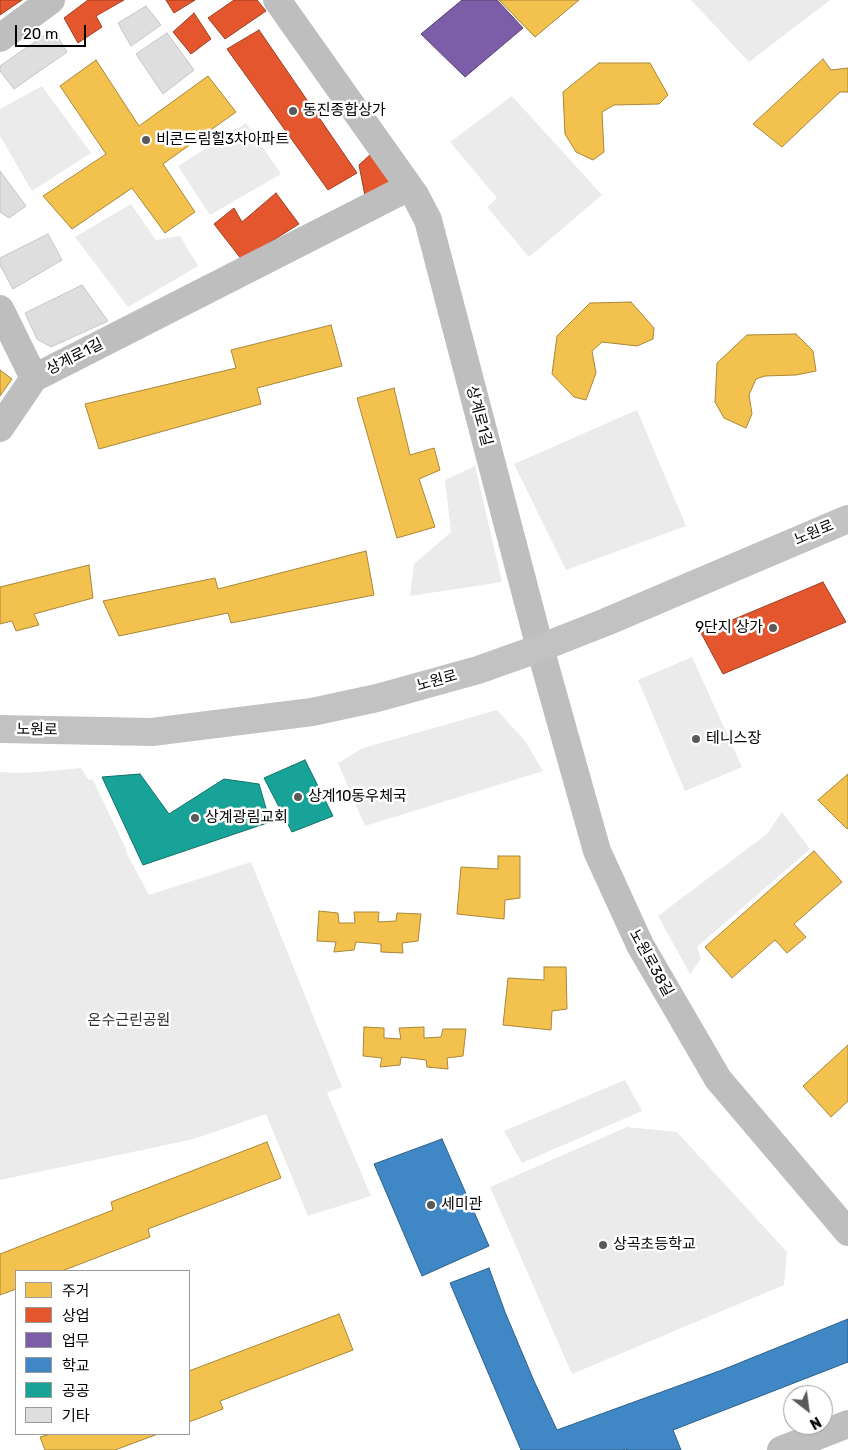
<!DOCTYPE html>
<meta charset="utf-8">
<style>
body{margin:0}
#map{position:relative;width:848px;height:1450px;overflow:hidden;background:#fff;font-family:Rubik,"Noto Sans KR",sans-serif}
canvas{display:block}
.legend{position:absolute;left:15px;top:1270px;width:175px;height:165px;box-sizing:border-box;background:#fff;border:1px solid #999;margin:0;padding:6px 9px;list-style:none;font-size:15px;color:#000}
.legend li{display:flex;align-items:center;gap:10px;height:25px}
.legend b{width:25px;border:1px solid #999}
.north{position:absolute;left:783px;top:1385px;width:50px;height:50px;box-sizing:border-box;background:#fff;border:1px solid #999;border-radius:50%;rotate:150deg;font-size:14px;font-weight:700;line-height:20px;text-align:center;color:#000}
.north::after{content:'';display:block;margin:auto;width:18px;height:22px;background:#595959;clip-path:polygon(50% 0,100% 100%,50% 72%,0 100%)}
.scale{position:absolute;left:15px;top:25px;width:71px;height:22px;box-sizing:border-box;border:2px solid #000;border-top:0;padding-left:6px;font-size:15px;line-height:18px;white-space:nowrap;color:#000;-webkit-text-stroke:4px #fff;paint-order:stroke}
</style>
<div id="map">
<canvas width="848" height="1450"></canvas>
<ul class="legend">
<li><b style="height:14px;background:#f2c14e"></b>주거</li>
<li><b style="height:14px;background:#e4572e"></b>상업</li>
<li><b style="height:14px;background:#7b5ea7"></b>업무</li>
<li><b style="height:14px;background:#3f88c5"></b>학교</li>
<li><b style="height:14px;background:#17a398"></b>공공</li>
<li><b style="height:14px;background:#dedede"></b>기타</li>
</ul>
<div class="north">N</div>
<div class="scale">20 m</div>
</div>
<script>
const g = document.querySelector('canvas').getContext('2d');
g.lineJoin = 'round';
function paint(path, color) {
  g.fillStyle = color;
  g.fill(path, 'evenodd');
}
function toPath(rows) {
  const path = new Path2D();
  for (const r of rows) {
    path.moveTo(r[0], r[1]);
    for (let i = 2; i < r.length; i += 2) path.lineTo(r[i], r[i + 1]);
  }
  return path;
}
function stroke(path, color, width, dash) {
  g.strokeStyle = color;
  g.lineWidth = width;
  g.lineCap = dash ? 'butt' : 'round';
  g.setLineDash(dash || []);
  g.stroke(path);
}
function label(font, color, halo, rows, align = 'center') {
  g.font = font + ' Rubik,"Noto Sans KR",sans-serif';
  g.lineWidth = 5;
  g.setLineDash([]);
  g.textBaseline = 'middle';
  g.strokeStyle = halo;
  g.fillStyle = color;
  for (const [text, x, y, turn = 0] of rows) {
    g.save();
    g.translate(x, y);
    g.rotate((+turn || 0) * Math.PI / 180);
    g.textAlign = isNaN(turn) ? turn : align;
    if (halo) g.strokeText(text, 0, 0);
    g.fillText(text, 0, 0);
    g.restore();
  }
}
paint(toPath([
 [691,0,830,0,749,62],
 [42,86,91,153,32,191,0,136,0,109],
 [512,96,602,195,529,257,487,207,497,198,450,142],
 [246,123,281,174,210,215,178,166],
 [131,204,156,240,180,236,198,266,128,307,75,237],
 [637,410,686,526,566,570,514,464],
 [475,466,502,582,410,596,414,564,451,532,445,480],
 [692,657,742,767,685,791,638,680],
 [497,710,525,741,543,771,365,826,338,763,363,748],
 [81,768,88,779,93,780,127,851,126,852,149,895,251,862,342,1087,327,1093,371,1196,308,1216,266,1114,194,1139,0,1180,0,772,15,773,40,772],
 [782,812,810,849,697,947,701,959,690,974,658,916,767,834],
 [625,1080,642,1111,522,1163,504,1131],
 [627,1127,677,1132,787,1252,784,1285,572,1374,490,1187]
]), '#ebebeb');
const homes = toPath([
 [499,0,579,0,535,37,499,0],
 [823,59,831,70,848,68,848,92,840,92,782,147,753,124,823,59],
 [96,60,139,126,208,76,236,112,163,164,195,212,165,233,132,188,72,229,43,196,106,154,60,86,96,60],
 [599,63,650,63,668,95,659,104,614,105,602,112,604,152,593,160,576,152,565,134,563,92,599,63],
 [631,302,654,328,653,339,637,346,602,342,592,351,596,373,586,400,574,397,552,374,557,336,590,303,631,302],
 [331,325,342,366,257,388,261,404,99,449,85,404,236,368,231,350,331,325],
 [796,334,813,351,816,371,796,375,765,376,756,379,749,395,752,414,746,428,724,418,715,402,717,363,747,335,796,334],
 [0,370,12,379,0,396,0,370],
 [394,388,410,455,434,448,440,470,419,479,435,527,397,538,357,398,394,388],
 [366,551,374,595,231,623,228,613,119,636,103,601,215,578,218,589,366,551],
 [89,565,93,598,34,614,39,625,16,631,12,621,0,624,0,587,89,565],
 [848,774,848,828,847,829,818,800,848,774],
 [814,851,842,882,794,924,806,937,787,953,775,940,732,978,705,947,814,851],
 [498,856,520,856,520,898,505,900,504,919,457,914,461,867,498,869,498,856],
 [319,911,338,913,339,923,355,923,354,912,379,912,378,922,396,921,397,913,421,914,418,941,402,943,403,953,381,952,381,944,356,942,354,950,334,952,336,942,317,941,319,911],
 [544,967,566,967,567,1009,552,1011,551,1030,503,1025,508,978,544,980,544,967],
 [364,1027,384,1028,384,1038,401,1039,399,1028,424,1027,424,1038,441,1037,443,1029,466,1029,463,1056,447,1058,448,1069,427,1067,426,1060,401,1057,400,1065,380,1067,382,1058,363,1056,364,1027],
 [848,1045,848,1101,831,1117,803,1086,848,1045],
 [267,1142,281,1178,148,1229,150,1237,62,1271,16,1271,16,1289,0,1295,0,1254,113,1210,111,1202,267,1142],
 [339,1314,353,1350,220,1401,223,1409,189,1422,189,1371,339,1314],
 [50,1434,158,1434,115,1450,45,1450,40,1437,50,1434]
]);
paint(homes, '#f2c14e');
stroke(homes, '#a98737', 1);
const shops = toPath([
 [0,0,22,0,0,15,0,0],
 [88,0,124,0,96,16,102,27,78,43,64,18,88,0],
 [166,0,195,0,174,13,166,0],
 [234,0,257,0,266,11,225,39,208,18,234,0],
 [194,13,211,39,191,54,173,32,194,13],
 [259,30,357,173,328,190,227,49,259,30],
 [373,152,390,184,365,196,359,165,373,152],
 [276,193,299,224,242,260,214,224,234,208,242,222,276,193],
 [823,582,846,622,723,674,701,633,823,582]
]);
paint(shops, '#e4572e');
stroke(shops, '#a03d20', 1);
const offices = toPath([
 [462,0,497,0,523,28,465,77,421,34,462,0]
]);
paint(offices, '#7b5ea7');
stroke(offices, '#564275', 1);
const schools = toPath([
 [442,1139,489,1246,422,1276,374,1164,442,1139],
 [489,1268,505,1312,534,1381,557,1430,722,1370,848,1319,848,1362,673,1430,681,1450,627,1450,626,1449,622,1450,521,1450,450,1283,489,1268]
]);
paint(schools, '#3f88c5');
stroke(schools, '#2c5f8a', 1);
const public = toPath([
 [305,760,333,816,292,832,264,778,305,760],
 [140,774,169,814,224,779,259,784,270,822,143,865,102,777,140,774]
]);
paint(public, '#17a398');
stroke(public, '#10726a', 1);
const building = toPath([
 [146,6,161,25,131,46,118,23,146,6],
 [53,29,67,52,14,89,0,71,0,66,53,29],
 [167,33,194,70,163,94,136,54,167,33],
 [0,171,26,206,9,218,0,212,0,171],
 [48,234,62,260,13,289,0,265,0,258,48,234],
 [82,285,108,321,51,347,37,339,25,313,82,285]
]);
paint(building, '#dedede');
stroke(building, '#c6c6c6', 1);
stroke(toPath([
 [277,0,415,195,428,220,540,648,597,851,640,945,718,1079,848,1232],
 [0,38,51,0],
 [0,309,34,378],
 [0,428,34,378,409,187],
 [781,1450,848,1424]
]), '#bebebe', 28);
stroke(toPath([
 [0,729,152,732,312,712,377,698,478,670,540,648,606,622,848,519]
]), '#c2c2c2', 28);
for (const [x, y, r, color] of [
 [293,111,5,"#595959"],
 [146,140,5,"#595959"],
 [773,628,5,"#595959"],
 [696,739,5,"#595959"],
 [298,797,5,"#595959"],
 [195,818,5,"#595959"],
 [431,1205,5,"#595959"],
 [603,1245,5,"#595959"]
]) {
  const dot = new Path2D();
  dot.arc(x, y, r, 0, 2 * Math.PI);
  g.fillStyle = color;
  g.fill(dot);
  stroke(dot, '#fff', 2);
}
label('15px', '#000', '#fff', [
 ["동진종합상가",303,111],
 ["비콘드림힐3차아파트",156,140],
 ["9단지 상가",763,628,"right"],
 ["테니스장",706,739],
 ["상계10동우체국",308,797],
 ["상계광림교회",205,818],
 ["세미관",441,1205],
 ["상곡초등학교",613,1245]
], 'left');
label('15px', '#000', '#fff', [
 ["상계로1길",75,357,-27],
 ["상계로1길",479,416,75],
 ["노원로",814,533,-23],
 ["노원로",437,681,-16],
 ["노원로",37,730,1],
 ["노원로38길",651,963,61]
]);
label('15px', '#313131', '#fff', [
 ["온수근린공원",129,1021]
]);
</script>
